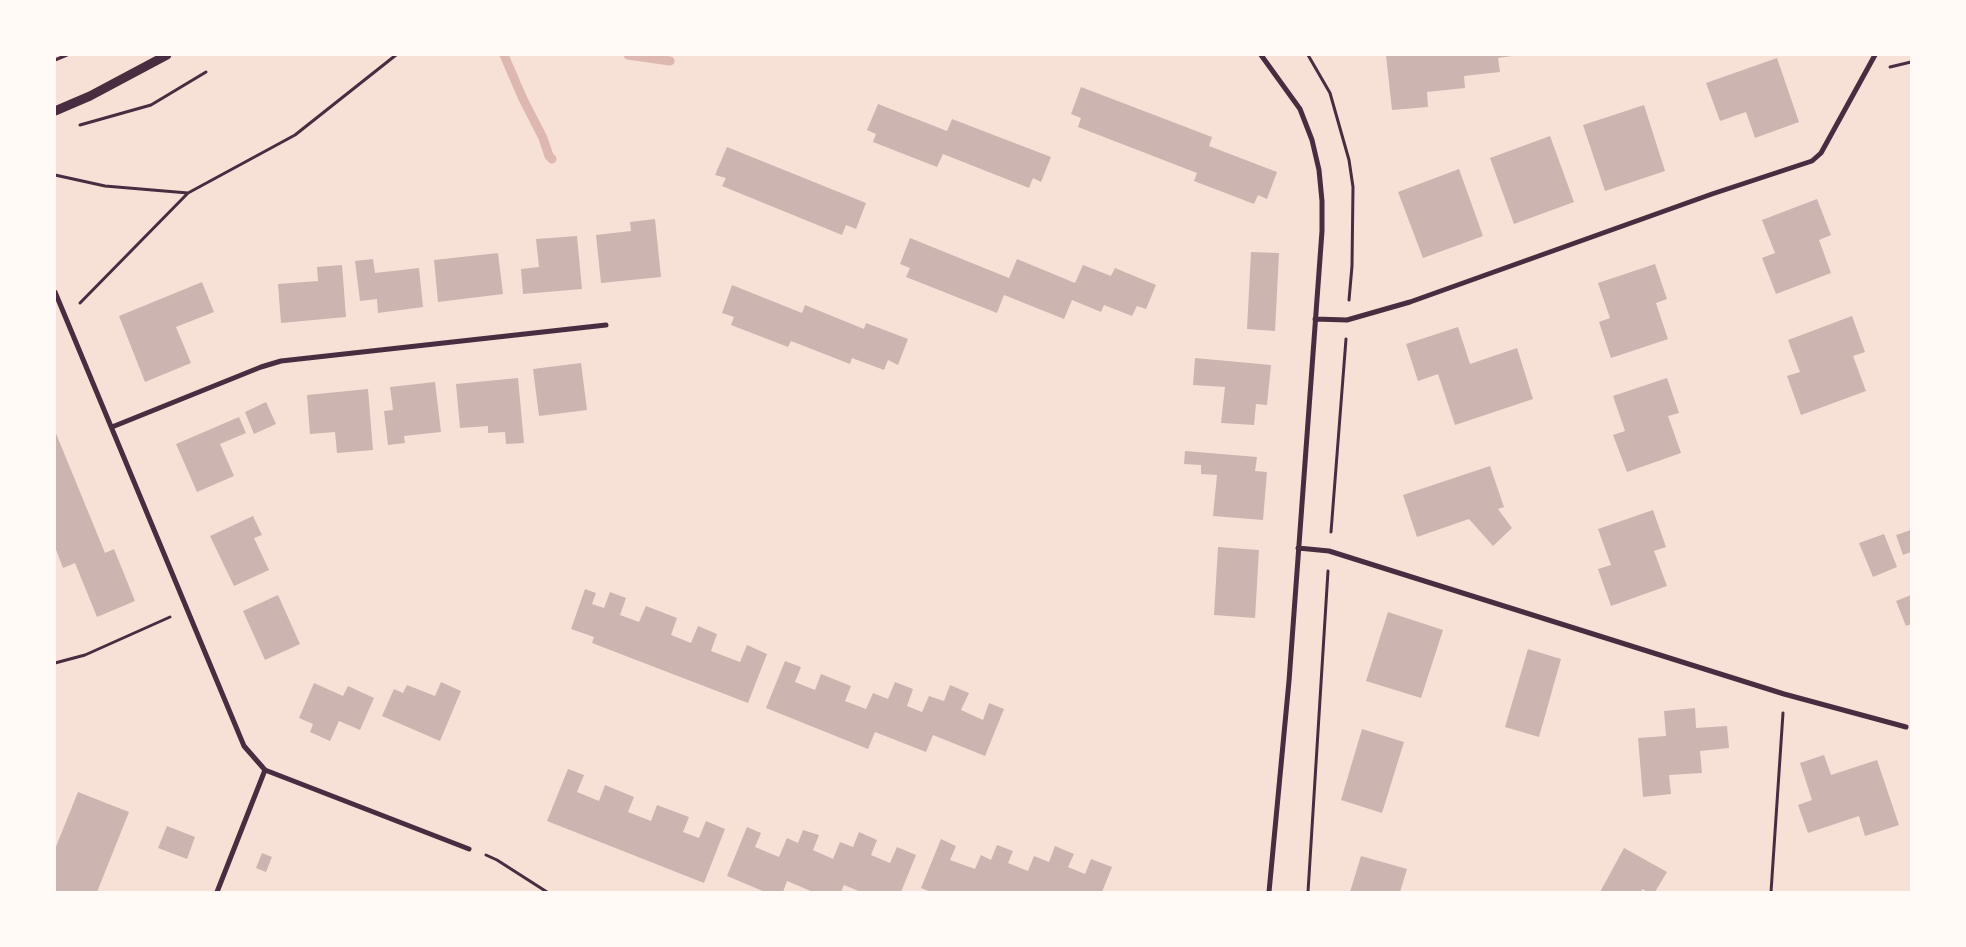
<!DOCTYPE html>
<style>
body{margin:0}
#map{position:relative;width:1966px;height:947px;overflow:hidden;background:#f7e1d7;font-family:"Noto Sans",sans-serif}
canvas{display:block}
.frame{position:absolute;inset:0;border:56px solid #fffaf5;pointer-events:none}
</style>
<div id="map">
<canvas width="1966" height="947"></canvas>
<div class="frame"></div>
</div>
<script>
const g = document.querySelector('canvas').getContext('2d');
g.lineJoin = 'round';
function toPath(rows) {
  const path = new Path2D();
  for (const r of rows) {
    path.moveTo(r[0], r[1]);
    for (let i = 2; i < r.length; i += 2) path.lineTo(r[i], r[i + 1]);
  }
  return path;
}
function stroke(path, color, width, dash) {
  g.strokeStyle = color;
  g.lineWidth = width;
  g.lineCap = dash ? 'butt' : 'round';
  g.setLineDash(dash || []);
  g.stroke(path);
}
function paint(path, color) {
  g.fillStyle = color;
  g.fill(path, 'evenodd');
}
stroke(toPath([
 [504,55,523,99,543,138,549,156,552,159],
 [628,55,670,61]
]), '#dcb8b0', 9);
paint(toPath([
 [1386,55,1512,55,1512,56,1498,58,1500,72,1464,76,1465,88,1427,92,1428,107,1392,110],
 [1777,58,1799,122,1755,138,1746,112,1720,121,1706,83],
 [1081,87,1212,137,1209,146,1277,172,1267,199,1258,195,1254,204,1194,181,1197,173,1078,127,1081,118,1071,114],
 [878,104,947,131,952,119,1051,157,1041,182,1033,178,1029,188,943,154,937,167,873,142,876,134,867,130],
 [1644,105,1665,171,1605,191,1583,125],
 [1550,136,1574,202,1514,224,1490,158],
 [727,147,866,203,856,229,846,225,842,235,722,186,726,178,715,175],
 [1459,169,1483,236,1423,258,1398,192],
 [1817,199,1831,235,1819,240,1831,273,1776,294,1762,258,1775,253,1762,220],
 [655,219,661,277,601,283,596,235,631,231,630,222],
 [577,236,582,289,523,294,521,269,539,267,536,239],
 [910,238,1009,278,1017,259,1075,283,1083,265,1111,276,1115,268,1156,285,1146,309,1137,306,1132,316,1104,305,1101,312,1072,300,1064,319,1004,295,997,313,906,277,910,268,900,264],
 [1251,252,1279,253,1275,331,1247,329],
 [498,253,503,294,438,302,434,260],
 [373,259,375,273,419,268,423,307,378,313,377,299,360,301,355,261],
 [1655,264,1667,299,1656,303,1668,339,1611,358,1599,322,1610,318,1598,283],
 [342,265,346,317,281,323,278,284,318,281,317,267],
 [202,282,214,312,176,327,191,363,145,382,119,316],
 [732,285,802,313,805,305,864,329,866,323,908,339,898,365,888,360,884,370,852,358,850,364,791,341,788,347,731,325,734,317,722,313],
 [1852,316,1865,352,1853,356,1866,391,1801,415,1787,376,1800,372,1788,340],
 [1458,327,1470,364,1517,348,1533,399,1455,425,1438,374,1418,381,1406,344],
 [1195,358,1271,365,1267,405,1256,404,1254,425,1221,423,1225,387,1193,385],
 [581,363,587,410,539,416,533,369],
 [518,378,524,443,506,444,505,432,488,433,488,426,460,428,456,384],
 [1667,378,1679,413,1668,416,1681,453,1627,472,1613,435,1625,431,1613,396],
 [435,382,441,432,404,436,405,443,388,445,384,411,393,410,390,387],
 [368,389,373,450,337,453,335,432,310,434,307,395],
 [266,402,276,424,254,434,245,412],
 [239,417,246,433,220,444,234,476,197,492,176,444],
 [55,431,105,553,114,549,135,601,97,617,75,563,63,568,55,547],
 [1185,451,1257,457,1255,471,1267,472,1263,520,1213,516,1217,475,1201,474,1201,465,1184,464],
 [1490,466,1504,507,1498,509,1512,528,1493,546,1469,519,1417,537,1403,495],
 [1653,510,1666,547,1654,551,1667,586,1611,606,1598,569,1611,565,1598,529],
 [253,516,262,535,254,538,269,570,234,586,210,536],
 [1911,530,1911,552,1903,555,1896,535],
 [1884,534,1897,567,1873,577,1859,543],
 [1218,547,1259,550,1255,618,1214,615],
 [585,589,596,593,592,604,604,608,610,592,626,598,620,615,639,622,646,606,677,618,671,635,691,643,698,626,717,634,711,651,740,662,747,645,767,654,748,703,592,643,594,637,571,629],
 [278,595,300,644,265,660,243,611],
 [1911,595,1911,624,1906,626,1896,601],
 [1388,612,1443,630,1421,698,1366,681],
 [1528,649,1561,659,1539,737,1505,727],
 [785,661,801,667,795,682,815,690,821,674,851,686,845,701,866,709,873,693,888,699,895,682,913,689,907,706,922,712,929,696,944,701,950,685,969,693,961,710,983,720,989,703,1004,709,985,756,933,735,926,752,875,732,868,749,766,708],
 [441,682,461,691,440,741,382,716,394,689,403,693,407,685,435,696],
 [314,683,343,696,348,686,374,698,360,730,339,721,330,741,310,732,313,724,299,718],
 [1695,708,1696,728,1727,726,1729,748,1700,751,1702,773,1669,775,1671,794,1643,797,1638,738,1666,736,1664,711],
 [1362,729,1404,742,1382,813,1341,800],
 [1824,755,1831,775,1877,760,1899,825,1865,836,1859,816,1808,833,1798,805,1812,800,1800,763],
 [568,769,584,775,577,792,599,801,605,785,634,797,628,812,651,821,657,805,689,817,683,832,699,838,706,821,725,829,704,883,547,821],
 [78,792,129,812,97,892,55,892,55,849],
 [167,826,195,837,187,859,158,848],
 [747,827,761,833,755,847,779,857,787,838,798,843,803,830,819,835,813,850,833,859,840,842,853,847,859,832,877,840,871,855,890,863,897,847,916,855,901,892,861,892,844,885,841,892,813,892,787,881,783,892,765,892,727,876],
 [941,839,956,846,950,860,975,869,981,855,991,860,997,845,1013,851,1008,863,1028,871,1034,856,1049,862,1055,846,1074,854,1068,867,1085,874,1091,859,1112,867,1102,892,931,892,921,888],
 [1624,848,1667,872,1655,892,1648,892,1642,889,1641,892,1600,892],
 [262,853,272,857,266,872,256,868],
 [1361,856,1407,869,1400,892,1350,892]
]), '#ccb4b1');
stroke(toPath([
 [1308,55,1330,93,1349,160,1353,187,1352,266,1349,300],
 [55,60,67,55],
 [1890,67,1911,62],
 [80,125,151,105,206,72],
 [55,175,105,186,188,193],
 [80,303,188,193,295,135,396,55],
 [1331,532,1346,339],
 [55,663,85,655,170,617],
 [486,855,497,860,547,892],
 [1308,892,1328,571],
 [1771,892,1783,713]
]), '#4a2c40', 3);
stroke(toPath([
 [1261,55,1300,109,1312,140,1319,170,1322,201,1322,231,1289,681,1269,892],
 [55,292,244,746,265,770,469,849],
 [1315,319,1347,320,1410,302,1712,194,1812,161,1821,153,1875,55],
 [112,427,261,367,281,361,606,325],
 [1298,548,1329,551,1784,694,1906,727],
 [217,892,265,770]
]), '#4a2c40', 5);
stroke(toPath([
 [55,111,90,96,167,55]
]), '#4a2c40', 9);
</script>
